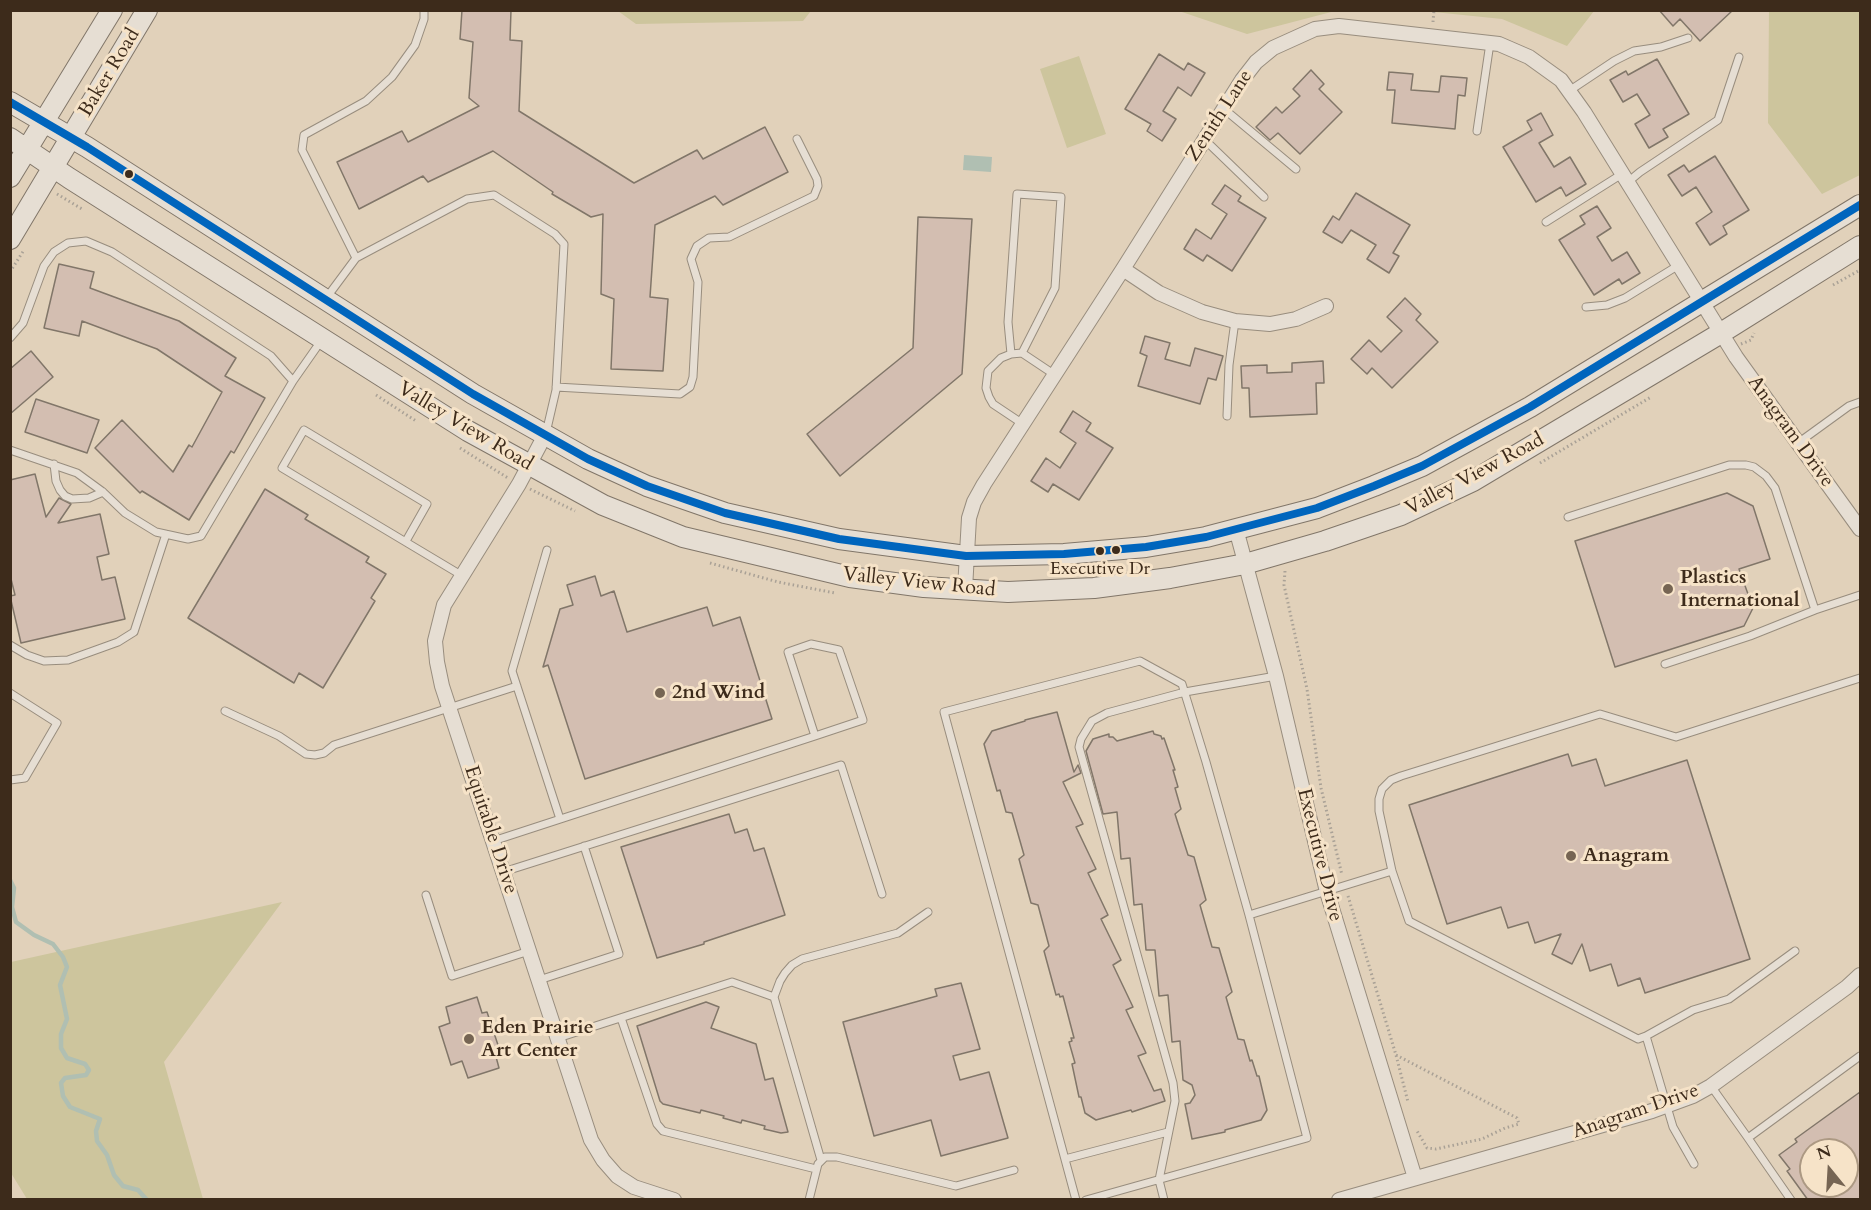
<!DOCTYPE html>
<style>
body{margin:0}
#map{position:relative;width:1871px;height:1210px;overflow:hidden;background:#e1d1ba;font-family:Cardo,serif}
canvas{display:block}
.frame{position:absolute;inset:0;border:12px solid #3d2b1b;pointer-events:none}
.north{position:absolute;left:1799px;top:1138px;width:60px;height:60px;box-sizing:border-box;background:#f6e3c8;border:2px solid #ac9983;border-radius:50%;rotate:342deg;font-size:16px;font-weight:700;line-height:24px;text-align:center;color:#3d2b1b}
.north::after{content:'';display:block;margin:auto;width:21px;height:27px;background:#766553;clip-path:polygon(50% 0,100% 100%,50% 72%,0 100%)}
</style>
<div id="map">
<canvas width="1871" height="1210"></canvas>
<div class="frame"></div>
<div class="north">N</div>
</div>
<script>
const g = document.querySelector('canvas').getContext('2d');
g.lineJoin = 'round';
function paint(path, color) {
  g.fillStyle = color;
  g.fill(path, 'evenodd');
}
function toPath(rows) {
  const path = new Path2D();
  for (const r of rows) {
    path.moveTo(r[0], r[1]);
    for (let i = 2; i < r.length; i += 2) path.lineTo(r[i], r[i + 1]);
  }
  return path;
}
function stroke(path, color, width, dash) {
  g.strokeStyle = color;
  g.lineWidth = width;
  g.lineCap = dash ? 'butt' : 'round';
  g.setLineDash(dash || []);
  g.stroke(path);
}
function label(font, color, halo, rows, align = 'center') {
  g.font = font + ' Cardo,serif';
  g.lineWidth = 6;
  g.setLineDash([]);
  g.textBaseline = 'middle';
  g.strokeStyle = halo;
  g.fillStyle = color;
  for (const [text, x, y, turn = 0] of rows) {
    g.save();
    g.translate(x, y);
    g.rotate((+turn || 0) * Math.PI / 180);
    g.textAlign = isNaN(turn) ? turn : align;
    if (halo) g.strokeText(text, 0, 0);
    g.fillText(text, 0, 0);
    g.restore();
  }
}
paint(toPath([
 [618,11,811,11,803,21,636,24],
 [1179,11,1335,11,1247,34],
 [1424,11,1594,11,1567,46,1502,19],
 [1769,11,1860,11,1860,175,1822,194,1768,123],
 [1079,56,1106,134,1067,148,1040,69],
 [282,902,164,1062,203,1199,27,1199,11,1173,11,962]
]), '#cdc59d');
paint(toPath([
 [964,155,992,157,991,172,963,170]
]), '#b0bfb2');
stroke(toPath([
 [10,880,14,888,12,907,16,922,34,935,53,944,63,957,67,967,60,985,67,1019,61,1034,61,1048,67,1058,85,1064,89,1070,86,1075,65,1078,61,1083,63,1096,70,1107,100,1119,96,1131,97,1141,107,1155,114,1175,123,1186,138,1190,147,1200]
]), '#b0bfb2', 4.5);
const building = toPath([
 [462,10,511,10,510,40,522,41,519,111,634,183,697,150,703,159,765,127,788,172,723,205,715,196,655,225,650,297,668,299,663,371,611,369,614,299,601,294,603,214,591,217,552,194,553,192,493,151,428,182,423,176,359,209,337,162,402,131,408,142,479,106,469,98,473,42,460,39,462,10],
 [1659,10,1733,10,1700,41,1680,19,1673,26,1659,10],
 [1159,54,1184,70,1188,63,1205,73,1191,96,1178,87,1163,111,1176,119,1162,141,1147,131,1151,124,1125,109,1159,54],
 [1657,59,1689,114,1663,129,1668,137,1649,148,1635,124,1650,115,1637,94,1623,102,1610,80,1626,71,1628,75,1657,59],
 [1311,70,1324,84,1319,89,1342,112,1300,154,1278,133,1270,140,1256,127,1276,107,1282,113,1300,96,1293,89,1311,70],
 [1389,72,1413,74,1411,90,1439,92,1441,76,1467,78,1465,96,1458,95,1455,129,1392,123,1395,90,1387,90,1389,72],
 [1541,113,1553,135,1539,143,1554,167,1570,157,1586,184,1566,196,1561,187,1536,202,1503,147,1532,130,1527,121,1541,113],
 [1715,156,1749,210,1723,226,1727,234,1710,245,1696,223,1712,212,1696,187,1682,196,1668,175,1684,165,1689,172,1715,156],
 [1225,185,1241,196,1238,201,1266,218,1232,271,1207,255,1203,261,1184,249,1196,229,1211,239,1227,214,1212,204,1225,185],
 [1356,193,1410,225,1393,253,1399,256,1389,273,1367,259,1376,245,1351,230,1342,243,1323,232,1333,216,1339,220,1356,193],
 [1597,206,1611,228,1597,237,1612,261,1627,252,1640,273,1622,284,1619,279,1594,295,1559,240,1585,224,1580,216,1597,206],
 [918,217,972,219,962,374,840,476,807,434,913,348,918,217],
 [59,264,94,272,90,288,179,321,236,358,225,376,265,398,234,453,231,451,189,520,142,491,140,493,95,448,122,420,173,472,189,445,192,447,222,392,157,349,82,321,79,336,44,328,59,264],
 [1405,298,1421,314,1416,320,1438,342,1392,388,1372,368,1367,374,1351,359,1369,340,1381,352,1402,331,1387,317,1405,298],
 [1145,336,1170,343,1165,359,1190,366,1195,348,1223,356,1216,380,1208,378,1200,404,1138,386,1147,356,1140,353,1145,336],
 [31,351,53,377,10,414,10,369,31,351],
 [1323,361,1324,383,1316,383,1317,414,1250,417,1249,388,1242,388,1241,366,1267,365,1267,373,1292,372,1292,363,1323,361],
 [36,399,99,420,87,453,25,432,36,399],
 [1073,411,1091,423,1086,431,1113,448,1079,500,1053,484,1048,492,1031,481,1046,458,1060,468,1076,443,1060,432,1073,411],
 [35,474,46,517,59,498,71,504,58,523,100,514,109,554,97,557,102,580,115,577,125,619,21,643,10,596,15,595,10,575,10,480,35,474],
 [265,489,308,515,305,519,369,557,366,562,386,574,371,598,375,601,323,688,299,673,294,683,188,618,265,489],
 [1727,493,1753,506,1770,559,1739,569,1753,608,1744,626,1615,667,1575,541,1727,493],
 [595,576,601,596,614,591,627,632,707,607,713,626,740,617,772,719,585,779,548,665,543,667,560,609,573,605,567,585,595,576],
 [1057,712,1074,772,1078,765,1081,773,1063,782,1083,824,1076,827,1096,869,1088,873,1108,915,1101,919,1121,960,1113,965,1133,1007,1126,1010,1146,1053,1138,1056,1154,1091,1161,1089,1165,1101,1132,1112,1131,1110,1096,1120,1085,1113,1081,1097,1079,1097,1072,1064,1075,1063,1069,1042,1072,1041,1071,1038,1074,1038,1063,996,1060,997,1059,994,1056,995,1044,951,1049,946,1038,905,1031,903,1019,859,1024,855,1012,813,1006,812,1000,790,997,791,984,744,992,731,1025,721,1025,720,1057,712],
 [1153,731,1154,734,1161,736,1162,739,1164,738,1175,770,1173,770,1178,787,1175,788,1181,809,1175,814,1188,855,1194,857,1206,900,1200,905,1212,947,1219,948,1232,992,1226,997,1238,1039,1244,1040,1250,1061,1252,1060,1257,1076,1259,1076,1267,1110,1261,1120,1225,1130,1225,1132,1192,1139,1185,1104,1190,1103,1195,1095,1192,1085,1183,1080,1180,1041,1172,1042,1168,995,1159,996,1155,950,1146,950,1142,904,1134,905,1130,858,1121,859,1117,812,1103,814,1086,751,1093,739,1109,734,1109,737,1113,737,1117,741,1153,731],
 [1568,754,1572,766,1596,759,1605,786,1687,760,1750,959,1645,993,1640,978,1618,986,1611,964,1590,971,1582,944,1572,964,1552,954,1561,934,1535,943,1528,922,1508,928,1501,907,1447,924,1409,805,1568,754],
 [729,814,735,833,747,829,754,851,764,848,785,915,704,942,704,944,657,958,621,847,729,814],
 [961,983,980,1049,953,1056,960,1080,989,1072,1008,1138,941,1156,931,1120,874,1136,843,1022,937,996,935,989,961,983],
 [477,997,482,1013,487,1012,500,1051,495,1053,499,1068,468,1078,462,1061,451,1065,439,1027,450,1023,446,1007,477,997],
 [706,1002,719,1007,711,1028,756,1044,765,1080,773,1078,788,1132,781,1133,764,1129,765,1126,742,1120,741,1123,723,1118,724,1116,701,1110,700,1113,663,1104,660,1101,637,1026,706,1002],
 [1860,1092,1860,1200,1808,1200,1787,1171,1790,1169,1779,1155,1797,1142,1795,1139,1860,1092],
 [1811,1150,1847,1150,1847,1186,1811,1186,1811,1150]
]);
paint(building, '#d3beb1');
stroke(building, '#817669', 1.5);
const lane = toPath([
 [1569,91,1614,61,1634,51,1661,47,1688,38],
 [1224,109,1296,169],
 [1477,131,1490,43],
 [1205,140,1264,197],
 [1628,182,1640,172,1718,120,1739,57],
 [1546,222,1622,174],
 [356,258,302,150,304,135,366,101,392,77,415,45,424,19,424,10],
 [327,297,356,258,467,199,494,195,555,234,564,244,556,390,546,433],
 [1586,307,1607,305,1625,298,1679,265],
 [10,338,23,323,44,266,54,252,68,243,86,241,112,252,271,356,293,381],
 [1011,354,1008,322,1017,194,1061,197,1055,288,1022,353],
 [556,387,680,394,690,387,693,377,698,282,691,259,697,246,709,238,729,237,814,196,818,186,817,179,797,139],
 [1227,416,1229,365,1235,321],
 [1023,424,993,404,989,397,986,388,988,371,1001,358,1011,354,1022,353,1055,375],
 [1798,443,1849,406,1860,402],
 [10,450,77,473,103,492,125,513,156,532,188,539,201,536,293,381,321,341],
 [54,464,56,481,60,490,65,496,72,499,89,498,103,492],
 [1568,517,1729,465,1746,465,1754,467,1766,476,1775,488,1815,610],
 [406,541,427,504,304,430,282,468,461,575],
 [547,550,512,671,560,819],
 [10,645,27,655,44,661,68,660,118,642,134,632,166,534],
 [1665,664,1750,636,1815,610,1860,595],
 [10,693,57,723,25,778,10,780],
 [225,711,279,736,306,754,315,755,324,753,334,745,517,686],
 [493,841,815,736,863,720,839,650,811,644,788,652,815,736],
 [503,872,841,765,882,894],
 [426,895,452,976,529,951],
 [1249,915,1392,871],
 [539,980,619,954,584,846],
 [774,997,821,1160],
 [621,1018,657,1124,663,1131,816,1169],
 [1646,1036,1693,1010,1729,999,1795,951],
 [558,1038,732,982,774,997,780,981,785,973,792,965,802,959,898,933,928,912],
 [1711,1086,1748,1138,1860,1056],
 [1748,1138,1791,1200],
 [1065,1159,1168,1132],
 [1694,1164,1673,1127,1646,1036,1638,1039,1409,921,1392,871,1379,811,1379,799,1382,789,1391,780,1401,776,1600,714,1676,737,1860,678],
 [809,1200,818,1164,825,1157,837,1157,956,1186,1014,1170],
 [1076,1200,944,712,1140,661,1182,684,1206,762,1249,915,1307,1138,1086,1200],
 [1164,1200,1159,1180,1175,1101,1173,1083,1079,747,1081,739,1092,721,1107,713,1185,692,1276,676]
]);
const street = toPath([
 [1123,269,1159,293,1202,312,1235,321,1270,324,1296,319,1326,306],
 [545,435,519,484,444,605,435,641,437,662,442,686,591,1140,603,1160,617,1176,634,1187,674,1200],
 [1236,529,1276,676,1327,892,1415,1178],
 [965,589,969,518,974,502,984,484,1123,269,1242,80,1256,62,1273,48,1315,29,1339,26,1499,44,1529,57,1561,80,1584,112,1736,357,1860,529],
 [1339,1200,1652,1111,1693,1096,1711,1086,1847,987,1860,975]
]);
const secondary = toPath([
 [10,102,87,147,473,394,588,459,647,486,725,513,839,539,966,556,1064,554,1146,547,1206,537,1317,508,1374,486,1422,466,1530,407,1860,205],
 [10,138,69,178,468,431,603,505,683,537,850,577,924,587,1008,592,1094,588,1170,578,1245,564,1325,541,1401,515,1473,481,1721,333,1860,246],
 [10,177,112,10],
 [10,239,147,10]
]);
stroke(lane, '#988d7e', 9);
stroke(street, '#988d7e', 16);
stroke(secondary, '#817669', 22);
stroke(toPath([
 [1433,22,1434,10],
 [57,194,82,209],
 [10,272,24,250],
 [1833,285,1860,270],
 [1741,344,1751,340,1754,333],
 [376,395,416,421],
 [460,448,508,478],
 [1540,463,1651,397],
 [530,489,575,511],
 [710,563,778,582,835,593],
 [1285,571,1284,585,1307,689,1321,788,1342,875],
 [1348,896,1396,1055,1408,1102],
 [1396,1055,1517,1118,1519,1124,1505,1128,1482,1139,1436,1149,1427,1148,1417,1131]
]), '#a9a196', 3, [1.5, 3]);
stroke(lane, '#e6ded3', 7);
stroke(street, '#e6ded3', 14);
stroke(secondary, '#e6ded3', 20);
stroke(toPath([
 [10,102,87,147,473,394,588,459,647,486,725,513,839,539,966,556,1064,554,1146,547,1206,537,1317,508,1374,486,1422,466,1530,407,1860,205]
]), '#0065bd', 8);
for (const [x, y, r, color] of [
 [129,174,5,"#3d2b1b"],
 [1116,550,5,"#3d2b1b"],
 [1100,551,5,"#3d2b1b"],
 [1668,589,6,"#766553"],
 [660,693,6,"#766553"],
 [1571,856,6,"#766553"],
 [469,1039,6,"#766553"]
]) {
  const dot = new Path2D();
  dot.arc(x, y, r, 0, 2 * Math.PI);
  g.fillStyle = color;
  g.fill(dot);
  stroke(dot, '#f6e3c8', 2);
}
label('18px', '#3d2b1b', '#f6e3c8', [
 ["Executive Dr",1100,570]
]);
label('20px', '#3d2b1b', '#f6e3c8', [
 ["Baker Road",110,73,-59],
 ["Zenith Lane",1220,116,-57],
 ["Valley View Road",465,427,31],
 ["Anagram Drive",1790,432,54],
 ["Valley View Road",1475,475,-28],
 ["Valley View Road",919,583,6],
 ["Equitable Drive",490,830,72],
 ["Executive Drive",1319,855,76],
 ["Anagram Drive",1636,1112,-19]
]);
label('bold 20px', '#3d2b1b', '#f6e3c8', [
 ["Plastics",1680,578],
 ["International",1680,601],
 ["2nd Wind",672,693],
 ["Anagram",1583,856],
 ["Eden Prairie",481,1028],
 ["Art Center",481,1051]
], 'left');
</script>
